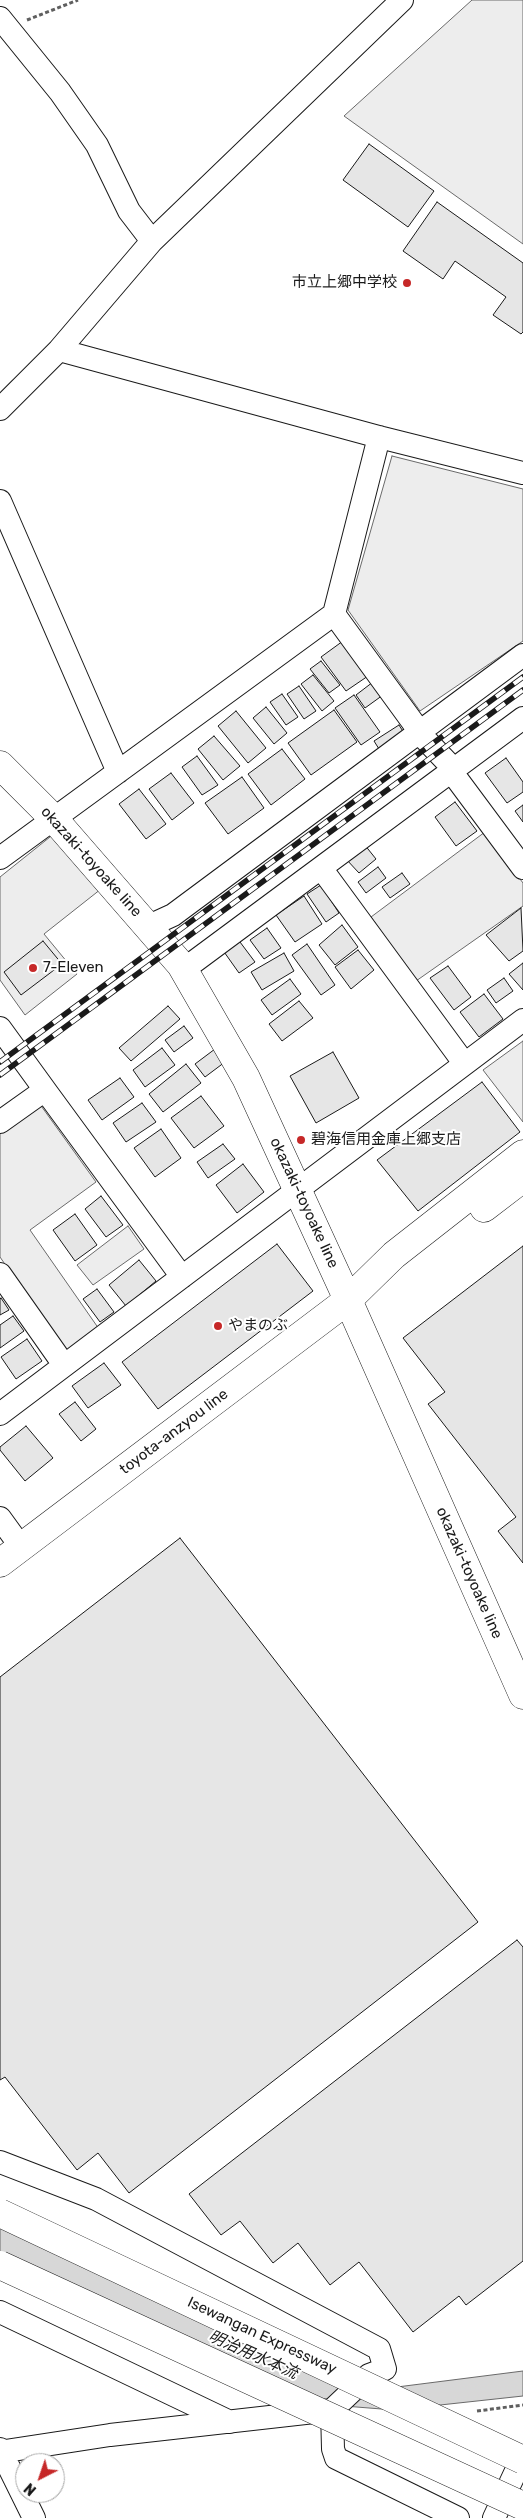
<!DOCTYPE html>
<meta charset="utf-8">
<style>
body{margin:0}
#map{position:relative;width:523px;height:2518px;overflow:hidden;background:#fff;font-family:Rubik,sans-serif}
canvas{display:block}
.north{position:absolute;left:15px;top:2453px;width:50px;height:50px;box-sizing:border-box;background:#fff;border:1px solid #a3a3a3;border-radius:50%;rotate:221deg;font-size:14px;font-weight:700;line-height:20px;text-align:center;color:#1a1a1a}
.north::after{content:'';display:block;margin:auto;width:18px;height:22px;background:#c62828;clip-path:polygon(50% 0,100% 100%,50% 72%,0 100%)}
</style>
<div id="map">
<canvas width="523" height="2518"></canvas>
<div class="north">N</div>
</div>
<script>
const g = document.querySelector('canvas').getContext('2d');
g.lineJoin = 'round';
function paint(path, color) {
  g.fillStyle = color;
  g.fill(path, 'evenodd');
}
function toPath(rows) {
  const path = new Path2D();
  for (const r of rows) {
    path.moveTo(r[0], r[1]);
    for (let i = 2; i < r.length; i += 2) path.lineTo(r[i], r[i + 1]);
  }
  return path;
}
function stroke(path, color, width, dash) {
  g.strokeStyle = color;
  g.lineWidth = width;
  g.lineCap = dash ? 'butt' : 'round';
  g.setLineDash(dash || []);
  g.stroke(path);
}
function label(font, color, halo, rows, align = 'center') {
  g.font = font + ' Rubik,"Noto Sans JP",sans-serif';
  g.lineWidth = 4;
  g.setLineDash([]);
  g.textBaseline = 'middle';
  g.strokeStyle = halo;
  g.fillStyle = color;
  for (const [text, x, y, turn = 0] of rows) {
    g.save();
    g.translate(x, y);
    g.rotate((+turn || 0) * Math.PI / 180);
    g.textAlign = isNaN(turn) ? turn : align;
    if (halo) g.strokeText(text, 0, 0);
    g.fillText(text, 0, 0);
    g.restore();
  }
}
const built = toPath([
 [472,0,523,0,523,244,344,116,472,0],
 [392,456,523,489,523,641,420,711,348,610,392,456],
 [485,832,523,883,523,906,416,981,371,917,485,832],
 [55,833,101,889,44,934,77,974,25,1015,0,980,0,877,55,833],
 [523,1041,523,1122,483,1070,523,1041],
 [39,1103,96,1182,30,1230,99,1329,66,1353,0,1257,0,1132,39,1103],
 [128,1226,144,1249,93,1285,77,1265,128,1226]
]);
paint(built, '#ededed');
stroke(built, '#6a6a6a', 1);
const water = toPath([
 [0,2226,397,2387,523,2371,523,2396,394,2410,344,2406,323,2399,0,2254,0,2226]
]);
paint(water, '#d7d7d7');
stroke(water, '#6a6a6a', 1);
const building = toPath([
 [369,144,434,191,408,227,343,180,369,144],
 [437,202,523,263,523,332,521,334,493,315,506,297,455,261,443,279,403,251,437,202],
 [343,641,368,676,346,691,321,657,343,641],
 [321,661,340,685,329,693,310,669,321,661],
 [313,675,334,701,322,711,301,684,313,675],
 [373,682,383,695,365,708,356,695,373,682],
 [299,686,316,711,304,719,287,694,299,686],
 [282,694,298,717,286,725,270,702,282,694],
 [354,695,380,732,361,745,335,708,354,695],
 [266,707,287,733,274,744,253,718,266,707],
 [334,710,357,742,311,775,288,743,334,710],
 [236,711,266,748,248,763,218,726,236,711],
 [399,725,404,733,379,749,374,741,399,725],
 [214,736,240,766,223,780,198,749,214,736],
 [282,749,305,779,271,805,248,774,282,749],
 [197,756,218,785,202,795,182,767,197,756],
 [506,758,523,782,523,792,507,803,485,773,506,758],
 [171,773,194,803,172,820,149,789,171,773],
 [242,777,264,808,228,834,205,803,242,777],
 [139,789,166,824,146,839,119,804,139,789],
 [455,802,477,831,456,846,435,817,455,802],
 [523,805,523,822,515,811,523,805],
 [364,844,376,859,359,873,346,859,364,844],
 [378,867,386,878,366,893,358,882,378,867],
 [402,873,410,884,390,898,382,887,402,873],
 [321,885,339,913,326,922,307,894,321,885],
 [304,896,322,924,295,942,276,915,304,896],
 [521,908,523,951,509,961,486,935,521,908],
 [342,925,358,947,335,965,319,945,342,925],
 [267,928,281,948,264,959,250,940,267,928],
 [237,938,255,962,239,973,222,949,237,938],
 [43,941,62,964,21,995,4,972,43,941],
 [307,944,335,985,321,995,292,955,307,944],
 [358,950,374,970,351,989,335,967,358,950],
 [284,953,294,971,262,990,251,972,284,953],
 [523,963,523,990,509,974,523,963],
 [448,966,471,997,454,1010,430,978,448,966],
 [504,978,513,991,496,1003,487,990,504,978],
 [290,979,301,994,272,1015,261,1000,290,979],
 [484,994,503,1019,479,1037,460,1012,484,994],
 [299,1001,313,1018,282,1041,269,1024,299,1001],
 [168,1006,180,1019,131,1061,119,1048,168,1006],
 [184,1026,193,1038,174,1052,165,1040,184,1026],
 [162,1048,175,1065,145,1087,133,1070,162,1048],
 [215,1049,225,1062,205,1077,195,1064,215,1049],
 [333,1052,359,1098,316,1123,290,1076,333,1052],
 [186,1064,201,1083,163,1112,149,1094,186,1064],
 [120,1078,134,1097,102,1120,88,1100,120,1078],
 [482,1082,520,1132,418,1211,377,1160,482,1082],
 [201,1096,224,1126,194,1148,171,1118,201,1096],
 [142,1103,156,1122,126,1142,113,1123,142,1103],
 [161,1129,181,1158,155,1177,134,1148,161,1129],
 [223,1144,235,1159,208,1178,197,1162,223,1144],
 [243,1164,264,1192,237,1213,216,1185,243,1164],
 [101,1196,123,1225,106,1237,85,1209,101,1196],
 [75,1214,97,1245,75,1261,53,1230,75,1214],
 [277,1244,313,1291,158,1409,122,1362,277,1244],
 [523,1246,523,1563,498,1531,516,1517,428,1404,445,1392,403,1338,523,1246],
 [139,1260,156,1281,126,1306,109,1285,139,1260],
 [97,1289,114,1312,100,1322,83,1299,97,1289],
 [1,1298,9,1310,0,1315,0,1299,1,1298],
 [13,1316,24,1331,0,1348,0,1325,13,1316],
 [27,1339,42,1361,16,1379,1,1357,27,1339],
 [104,1363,121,1385,88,1408,72,1386,104,1363],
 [75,1402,96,1429,81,1441,59,1414,75,1402],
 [26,1426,53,1458,25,1481,0,1450,0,1447,26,1426],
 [180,1538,478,1922,129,2193,98,2153,77,2170,5,2077,0,2080,0,1677,180,1538],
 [517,1940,523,1947,523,2261,466,2305,459,2296,413,2332,359,2262,330,2285,298,2243,273,2263,240,2221,221,2235,189,2194,517,1940]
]);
paint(building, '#e6e6e6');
stroke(building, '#1a1a1a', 1);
const minor = toPath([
 [0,18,60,92,97,145,129,211,152,241],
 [59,350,379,437,523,473],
 [0,409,59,350,152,241,402,0],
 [0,501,118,772],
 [334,614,425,739,447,762,451,771,523,868],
 [0,858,334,614,379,437],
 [321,868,464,1063],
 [149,926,173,915,523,655],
 [183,970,523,718],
 [0,1028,45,1090],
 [0,1122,45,1090,182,1277],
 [0,1274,64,1365],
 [0,1414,523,1020],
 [0,1518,21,1547],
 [0,2162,96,2199,379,2349,385,2369,369,2375,332,2410,110,2435,0,2452],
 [0,2312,230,2422],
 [332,2410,333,2449,336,2458,458,2518],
 [0,2449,34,2518],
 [494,2518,523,2456]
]);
const major = toPath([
 [0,765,54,819,181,965,246,1078,348,1300,523,1695],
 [484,1208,523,1178],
 [0,1563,348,1300,394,1255,523,1154]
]);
stroke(minor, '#1a1a1a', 24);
stroke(major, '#1a1a1a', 29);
stroke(toPath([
 [27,20,78,0],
 [477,2411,523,2405]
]), '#5f5f5f', 3, [4, 2.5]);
stroke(minor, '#fff', 22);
stroke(major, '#fff', 28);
const rail = toPath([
 [0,1062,523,677],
 [0,1075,523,690]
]);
stroke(rail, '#1a1a1a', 5.5);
stroke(rail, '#fff', 4, [11]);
const highwayBridge = toPath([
 [0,2213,523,2460],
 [0,2265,523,2506]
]);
stroke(highwayBridge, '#1a1a1a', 29, []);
stroke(highwayBridge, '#fff', 28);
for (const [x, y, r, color] of [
 [407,283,5,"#c62828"],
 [33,968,5,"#c62828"],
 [301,1140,5,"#c62828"],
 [218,1326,5,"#c62828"]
]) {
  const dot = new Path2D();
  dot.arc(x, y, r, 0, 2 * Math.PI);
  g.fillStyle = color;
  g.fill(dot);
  stroke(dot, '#fff', 2);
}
label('15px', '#1a1a1a', '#fff', [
 ["市立上郷中学校",397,283,"right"],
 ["7-Eleven",43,968],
 ["碧海信用金庫上郷支店",311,1140],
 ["やまのぶ",228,1326]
], 'left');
label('15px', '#1a1a1a', '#fff', [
 ["okazaki-toyoake line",91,862,48],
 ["okazaki-toyoake line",304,1203,65],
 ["toyota-anzyou line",174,1432,-37],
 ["okazaki-toyoake line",469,1573,66],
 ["Isewangan Expressway",262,2336,25]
]);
label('italic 16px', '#1a1a1a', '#fff', [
 ["明治用水本流",253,2355,24]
]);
</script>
